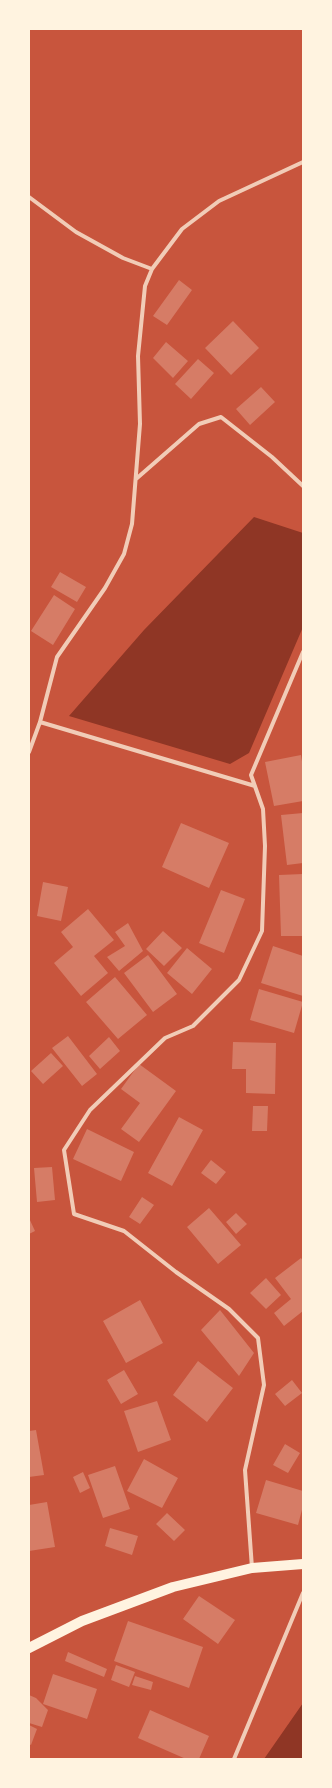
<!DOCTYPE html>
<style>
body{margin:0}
#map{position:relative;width:332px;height:1788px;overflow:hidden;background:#c8553d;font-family:Manrope,sans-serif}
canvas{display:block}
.frame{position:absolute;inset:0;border:30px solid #fff3e0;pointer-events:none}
</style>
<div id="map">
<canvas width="332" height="1788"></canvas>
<div class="frame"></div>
</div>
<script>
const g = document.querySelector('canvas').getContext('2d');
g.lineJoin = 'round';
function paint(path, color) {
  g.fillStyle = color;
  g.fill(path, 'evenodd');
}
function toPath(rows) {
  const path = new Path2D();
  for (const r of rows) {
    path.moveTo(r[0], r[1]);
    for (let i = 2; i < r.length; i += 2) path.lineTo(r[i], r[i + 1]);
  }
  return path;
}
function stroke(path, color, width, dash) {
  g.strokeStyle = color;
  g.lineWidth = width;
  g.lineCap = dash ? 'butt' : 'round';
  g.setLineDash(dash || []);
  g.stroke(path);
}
paint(toPath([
 [254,517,303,533,303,627,249,753,230,764,69,716,144,630],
 [303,1703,303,1759,264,1759]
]), '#8f3625');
paint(toPath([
 [179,280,192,290,167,325,153,316],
 [233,321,259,348,231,375,205,348],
 [166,342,188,361,173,378,153,358],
 [198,359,214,373,191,399,175,384],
 [261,387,275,402,250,425,236,409],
 [60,572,86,587,77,602,51,587],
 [54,595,75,609,53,645,31,631],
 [301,755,303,768,303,801,274,806,265,762],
 [303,813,303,863,287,865,281,815],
 [181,823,229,843,209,888,162,867],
 [303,874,303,936,281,936,279,875],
 [43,882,68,887,61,921,37,916],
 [221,890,245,899,224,953,199,943],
 [88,909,114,940,94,956,108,973,81,996,54,963,73,947,61,932],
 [128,923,143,951,119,971,107,957,125,946,115,932],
 [163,931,182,948,164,966,146,949],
 [273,946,303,956,303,996,261,983],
 [187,948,212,969,192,994,167,973],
 [148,955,177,994,153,1012,124,973],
 [115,977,147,1015,118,1039,86,1002],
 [259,989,303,1002,294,1033,250,1020],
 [68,1036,97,1074,82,1086,52,1048],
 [109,1037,120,1051,100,1069,89,1056],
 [233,1042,276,1043,275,1094,246,1093,246,1069,232,1069],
 [51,1053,63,1066,43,1084,31,1071],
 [139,1064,176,1091,139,1142,121,1129,140,1103,121,1089],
 [253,1106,268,1106,267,1131,252,1131],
 [179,1117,203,1130,172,1186,148,1173],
 [87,1129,134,1152,121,1181,73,1159],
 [211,1160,226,1172,216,1184,201,1173],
 [52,1167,55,1200,37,1202,34,1168],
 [142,1197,154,1205,140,1224,129,1217],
 [209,1208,241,1245,218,1264,187,1227],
 [236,1213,247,1224,236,1234,226,1222],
 [29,1218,35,1231,29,1234],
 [301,1258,303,1261,303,1311,284,1326,274,1313,291,1299,275,1278],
 [266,1278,281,1295,266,1309,250,1293],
 [140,1300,163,1343,126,1363,103,1321],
 [220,1310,254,1353,239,1376,201,1330],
 [198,1361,233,1388,207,1422,173,1395],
 [124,1370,138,1394,121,1404,107,1380],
 [292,1380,302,1393,285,1406,275,1394],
 [157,1401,171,1440,138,1452,124,1411],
 [36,1430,44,1475,29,1477,29,1431],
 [285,1444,300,1453,288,1473,273,1465],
 [144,1459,178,1478,162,1508,127,1491],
 [115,1466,130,1509,103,1518,88,1475],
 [83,1472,90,1488,80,1493,73,1477],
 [266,1480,303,1491,303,1506,298,1525,256,1513],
 [47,1502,55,1547,29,1551,29,1505],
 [167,1513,185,1530,174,1541,156,1524],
 [110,1528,138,1536,132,1555,105,1546],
 [199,1596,235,1620,218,1644,183,1619],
 [128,1621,203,1647,189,1688,114,1661],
 [68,1652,107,1669,104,1677,65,1661],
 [116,1665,135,1672,129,1687,111,1680],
 [53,1674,97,1689,87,1719,43,1704],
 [135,1676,153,1682,151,1690,132,1685],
 [29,1695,36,1698,48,1710,42,1727,29,1723],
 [150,1710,209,1736,199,1759,186,1759,138,1738],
 [29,1725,37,1729,31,1745,29,1744]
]), '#d67c66');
stroke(toPath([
 [29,197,76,232,123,258,152,269],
 [136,479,199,424,221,417,272,457,303,486],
 [40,722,255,786],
 [29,752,40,722,57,657,105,588,124,554,132,524,140,424,138,356,145,286,152,269,182,229,219,201,303,162],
 [252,1568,245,1470,264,1385,258,1338,229,1309,176,1272,124,1231,74,1214,64,1150,90,1110,165,1038,193,1026,239,980,262,931,265,846,263,809,251,775,303,652],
 [234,1759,303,1593]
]), '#f1ccb7', 4);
stroke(toPath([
 [29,1648,82,1621,173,1587,252,1568,303,1564]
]), '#fff3e0', 10);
</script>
